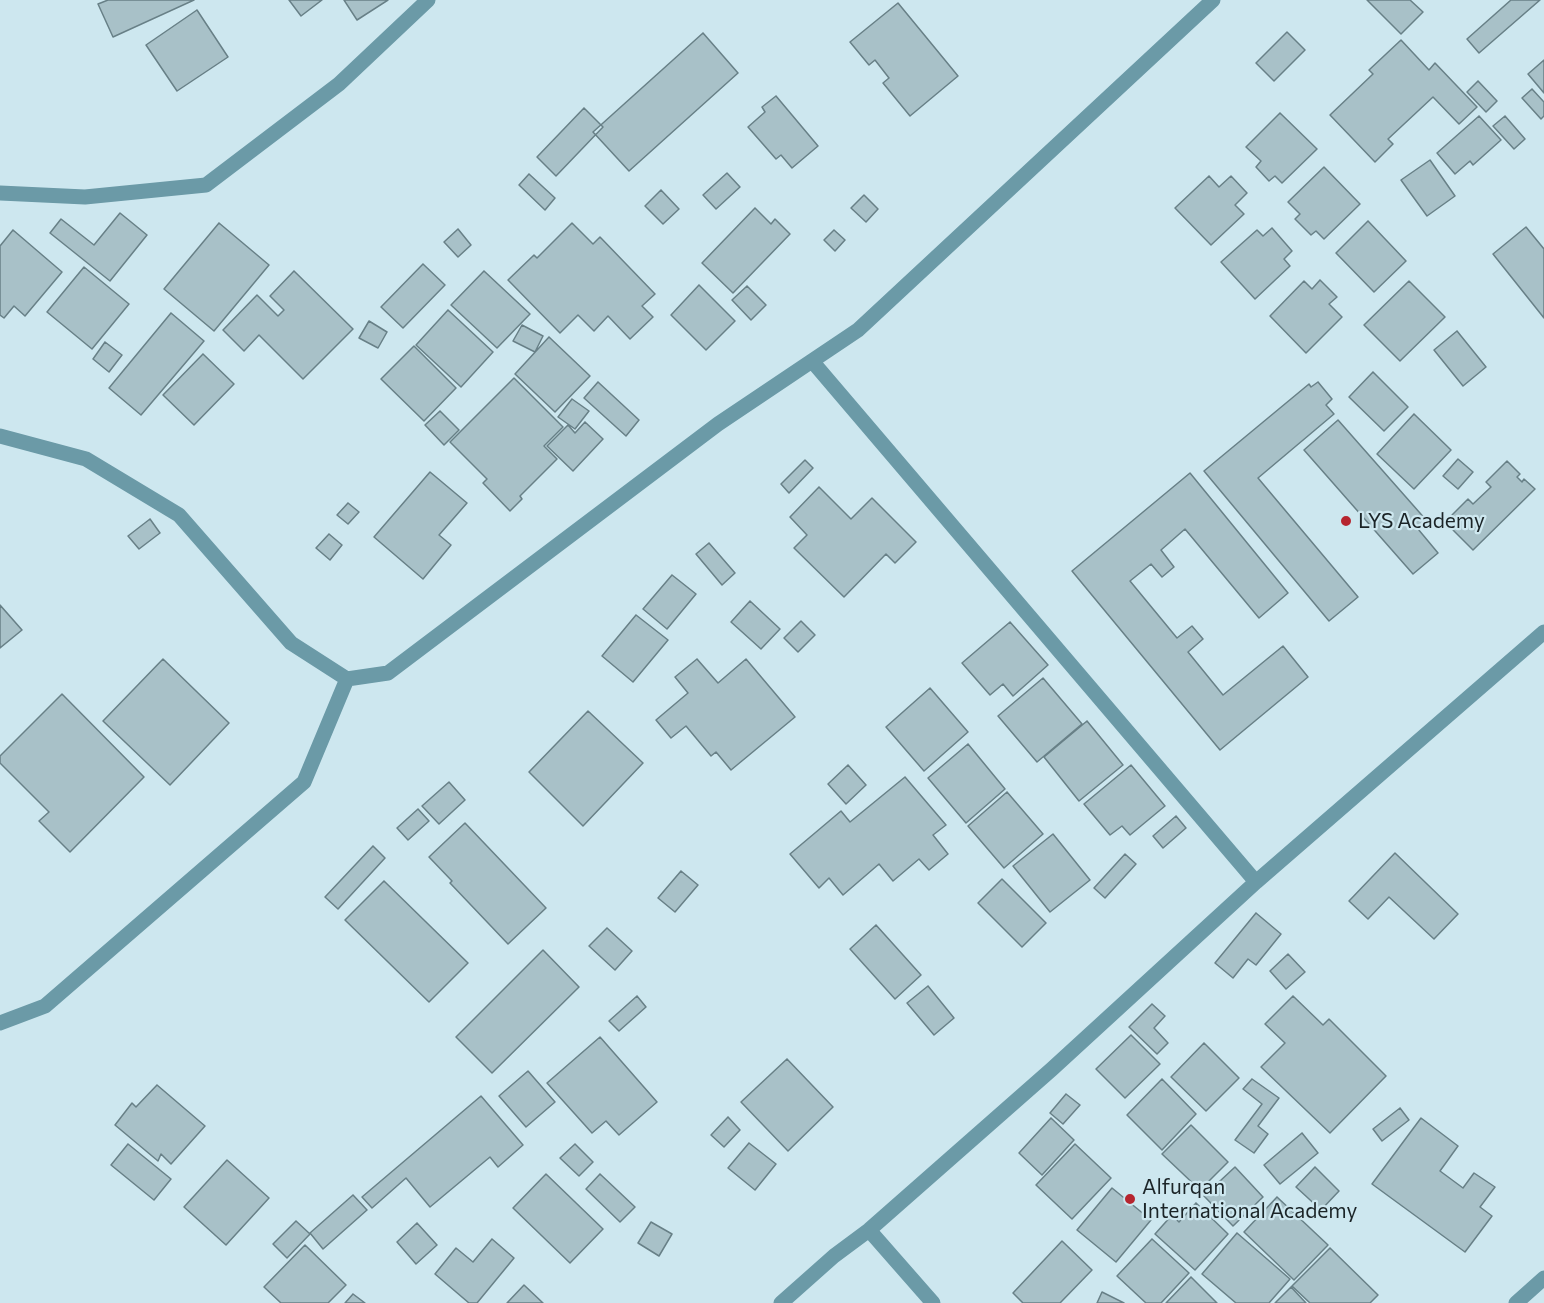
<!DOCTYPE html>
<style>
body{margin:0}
canvas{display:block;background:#cde7ef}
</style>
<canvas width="1544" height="1303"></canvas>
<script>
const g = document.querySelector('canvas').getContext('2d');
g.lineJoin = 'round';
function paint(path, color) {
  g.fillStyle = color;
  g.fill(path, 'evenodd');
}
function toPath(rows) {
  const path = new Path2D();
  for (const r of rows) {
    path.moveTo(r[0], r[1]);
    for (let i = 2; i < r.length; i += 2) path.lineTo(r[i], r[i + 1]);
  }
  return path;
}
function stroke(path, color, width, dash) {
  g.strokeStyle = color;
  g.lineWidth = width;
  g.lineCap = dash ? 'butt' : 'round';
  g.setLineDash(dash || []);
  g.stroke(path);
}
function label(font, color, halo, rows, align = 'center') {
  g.font = font + ' Commissioner,sans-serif';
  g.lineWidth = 4.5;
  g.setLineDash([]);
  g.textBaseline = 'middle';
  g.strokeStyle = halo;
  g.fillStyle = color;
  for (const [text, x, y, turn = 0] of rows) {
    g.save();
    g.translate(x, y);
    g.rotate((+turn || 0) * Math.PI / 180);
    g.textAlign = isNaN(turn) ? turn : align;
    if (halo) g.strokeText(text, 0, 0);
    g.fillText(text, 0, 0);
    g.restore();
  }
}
const building = toPath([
 [108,0,194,0,113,37,98,4,108,0],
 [289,0,322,0,301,16,289,0],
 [344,0,388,0,357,20,344,0],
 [1367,0,1410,0,1423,12,1401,34,1367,0],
 [1511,0,1540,0,1479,53,1467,39,1511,0],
 [898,3,958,76,910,116,883,83,889,78,875,60,869,65,850,42,898,3],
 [197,10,228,57,177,91,146,45,197,10],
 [1287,32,1305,50,1274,81,1256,63,1287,32],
 [703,33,738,73,629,171,593,132,703,33],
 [1401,40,1429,70,1435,63,1477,107,1459,124,1433,97,1388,139,1393,144,1375,162,1330,115,1373,74,1369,70,1401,40],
 [1544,60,1544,93,1528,74,1544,60],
 [1478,81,1497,101,1486,112,1467,92,1478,81],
 [1532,89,1544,102,1544,116,1541,119,1522,98,1532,89],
 [776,96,818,146,792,168,781,155,776,159,748,127,765,112,762,107,776,96],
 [584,108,603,127,556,176,537,157,584,108],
 [1280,113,1317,149,1282,183,1275,176,1269,181,1256,167,1261,161,1246,147,1280,113],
 [1479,116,1501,140,1473,165,1470,161,1455,174,1437,153,1479,116],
 [1505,116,1525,139,1514,149,1493,126,1505,116],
 [1430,160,1455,196,1427,216,1401,180,1430,160],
 [1324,167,1360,204,1324,239,1316,231,1311,235,1295,219,1300,214,1288,202,1324,167],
 [727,173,740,187,716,209,703,195,727,173],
 [529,174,555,198,545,210,519,185,529,174],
 [1209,176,1219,187,1231,176,1247,193,1235,205,1244,214,1211,245,1175,208,1209,176],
 [661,190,679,209,663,224,645,206,661,190],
 [864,195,878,209,866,222,851,208,864,195],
 [755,208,771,224,775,219,790,234,733,293,702,263,755,208],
 [120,213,147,235,110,281,50,233,61,219,94,245,120,213],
 [1368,221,1406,261,1374,292,1336,253,1368,221],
 [219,223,269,265,214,331,164,289,219,223],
 [572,223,593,244,600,237,655,294,642,306,653,317,630,339,608,316,594,331,578,315,560,333,508,280,534,255,537,258,572,223],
 [1526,227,1544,249,1544,318,1493,254,1526,227],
 [1272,228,1292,251,1284,259,1290,266,1255,299,1221,262,1257,230,1263,236,1272,228],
 [458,229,471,245,458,257,444,242,458,229],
 [13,230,62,272,25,316,14,306,4,318,0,315,0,246,13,230],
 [834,230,845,240,835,251,824,240,834,230],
 [423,264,445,285,403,328,381,307,423,264],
 [84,267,129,304,92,349,47,312,84,267],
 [294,271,353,329,303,379,259,335,244,351,223,330,257,295,278,316,284,310,270,296,294,271],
 [484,271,530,314,497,348,451,305,484,271],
 [1320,280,1337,297,1329,304,1342,317,1306,353,1270,316,1304,281,1312,289,1320,280],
 [1409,281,1445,317,1400,361,1364,325,1409,281],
 [699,285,735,321,706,350,671,315,699,285],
 [747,286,766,305,751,320,732,300,747,286],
 [448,310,493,352,461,387,416,345,448,310],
 [171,313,204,341,141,415,109,388,171,313],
 [369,321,387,332,378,348,359,338,369,321],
 [522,325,543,336,535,352,513,341,522,325],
 [1457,331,1486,367,1463,386,1434,350,1457,331],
 [549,337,590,376,555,412,515,374,549,337],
 [105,342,122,355,109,372,93,359,105,342],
 [414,346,456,388,424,421,381,379,414,346],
 [203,354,234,384,194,425,163,395,203,354],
 [1373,372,1408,407,1384,431,1349,397,1373,372],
 [514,378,563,427,544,446,557,459,520,496,522,499,510,511,483,483,487,479,450,442,514,378],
 [598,382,639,420,626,436,584,398,598,382],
 [1318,382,1332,399,1326,405,1334,414,1258,478,1358,597,1329,621,1204,471,1309,384,1311,387,1318,382],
 [572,399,589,411,575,429,558,417,572,399],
 [440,411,459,430,444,445,425,425,440,411],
 [1414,414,1451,450,1414,489,1377,454,1414,414],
 [1338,420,1427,521,1418,529,1438,553,1413,574,1304,450,1338,420],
 [585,422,603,439,573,471,547,446,568,425,575,433,585,422],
 [1458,459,1473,472,1458,489,1443,476,1458,459],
 [805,460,813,468,789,493,781,484,805,460],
 [1507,461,1520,474,1517,477,1522,482,1524,479,1535,489,1473,550,1445,522,1468,499,1473,504,1491,487,1486,482,1507,461],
 [430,472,467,503,439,535,451,545,423,579,374,537,430,472],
 [1190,473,1288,593,1259,618,1185,529,1161,550,1174,567,1162,577,1151,564,1130,581,1177,638,1192,626,1203,639,1188,652,1223,695,1283,646,1308,677,1220,750,1072,571,1190,473],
 [819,487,851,519,872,498,916,542,895,563,886,554,844,597,794,548,807,535,790,517,819,487],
 [348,503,359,512,348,524,337,515,348,503],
 [150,519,160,533,139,549,128,536,150,519],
 [329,534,342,545,330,560,316,548,329,534],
 [709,543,735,573,722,585,696,554,709,543],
 [672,575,696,594,667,629,643,609,672,575],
 [750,601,780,629,761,649,731,622,750,601],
 [0,605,22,630,0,648,0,605],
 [636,615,668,640,633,682,602,656,636,615],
 [801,621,815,635,798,652,784,638,801,621],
 [1010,622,1048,665,1013,696,1003,684,990,695,962,663,1010,622],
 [163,659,229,723,170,785,103,721,163,659],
 [697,659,718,683,746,659,795,717,731,770,716,752,711,756,686,726,671,738,656,720,688,693,675,677,697,659],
 [1043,678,1082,724,1037,762,998,716,1043,678],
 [930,688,968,732,924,771,886,727,930,688],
 [62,694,144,777,70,852,39,821,49,812,0,763,0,756,62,694],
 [588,711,643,763,583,826,529,772,588,711],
 [1087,721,1123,765,1079,801,1044,757,1087,721],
 [968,744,1005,789,966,823,928,778,968,744],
 [848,765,866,785,846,804,828,784,848,765],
 [1131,765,1165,806,1130,835,1122,826,1110,835,1084,804,1131,765],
 [905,777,946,825,933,835,948,854,929,870,919,859,893,881,879,864,843,895,829,878,819,888,790,854,841,811,850,822,905,777],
 [449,782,465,800,439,824,422,806,449,782],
 [1007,792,1043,834,1004,868,968,826,1007,792],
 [418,809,429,821,408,840,397,828,418,809],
 [1176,816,1186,828,1163,848,1153,836,1176,816],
 [465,823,546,908,508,944,450,883,452,881,429,857,465,823],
 [1053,834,1090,880,1050,912,1013,866,1053,834],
 [373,846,385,858,338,909,325,897,373,846],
 [1395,853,1458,914,1434,939,1389,897,1368,919,1349,901,1395,853],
 [1125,854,1136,864,1105,898,1094,888,1125,854],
 [681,871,698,885,675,912,658,898,681,871],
 [1002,879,1046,923,1022,947,978,903,1002,879],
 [384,881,468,963,429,1002,345,920,384,881],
 [1256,913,1281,934,1256,965,1248,959,1233,978,1215,963,1256,913],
 [876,925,921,975,895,999,850,949,876,925],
 [607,928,632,951,615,970,589,946,607,928],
 [543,950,579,987,492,1073,456,1037,543,950],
 [1288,954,1305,972,1286,989,1270,971,1288,954],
 [928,986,954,1018,934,1035,907,1003,928,986],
 [637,996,646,1007,619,1031,609,1021,637,996],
 [1293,996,1323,1025,1329,1019,1386,1076,1330,1133,1261,1067,1285,1043,1265,1024,1293,996],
 [1152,1004,1165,1016,1154,1028,1168,1043,1157,1054,1129,1027,1152,1004],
 [1131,1035,1160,1064,1125,1098,1096,1069,1131,1035],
 [600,1037,657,1102,619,1135,606,1121,592,1133,547,1083,600,1037],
 [1204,1043,1239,1078,1206,1111,1171,1077,1204,1043],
 [787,1059,833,1107,788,1151,741,1102,787,1059],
 [528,1071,555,1102,526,1127,499,1096,528,1071],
 [1162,1079,1196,1114,1162,1150,1127,1115,1162,1079],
 [1252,1079,1279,1098,1258,1126,1268,1134,1254,1153,1235,1140,1262,1104,1243,1089,1252,1079],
 [157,1085,205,1126,171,1164,161,1154,158,1161,115,1125,132,1103,136,1107,157,1085],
 [1066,1094,1080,1105,1063,1124,1050,1113,1066,1094],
 [481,1096,523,1145,498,1167,490,1157,430,1207,406,1178,372,1208,362,1197,481,1096],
 [1400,1108,1409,1120,1382,1141,1373,1129,1400,1108],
 [728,1117,740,1130,724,1147,711,1135,728,1117],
 [1051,1118,1074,1140,1042,1175,1019,1153,1051,1118],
 [1421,1118,1458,1146,1440,1171,1463,1188,1474,1173,1495,1187,1480,1207,1492,1216,1465,1252,1372,1184,1421,1118],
 [1191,1125,1228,1162,1200,1190,1162,1154,1191,1125],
 [1302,1133,1318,1153,1280,1184,1264,1165,1302,1133],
 [749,1143,776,1164,755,1190,728,1168,749,1143],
 [128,1144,171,1179,154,1200,111,1165,128,1144],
 [575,1144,593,1162,579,1176,560,1158,575,1144],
 [1075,1144,1111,1178,1072,1219,1036,1185,1075,1144],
 [227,1160,269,1198,226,1245,184,1207,227,1160],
 [1235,1167,1263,1197,1233,1226,1204,1196,1235,1167],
 [1315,1167,1339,1191,1321,1210,1296,1187,1315,1167],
 [546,1174,603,1229,570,1263,513,1208,546,1174],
 [600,1174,635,1207,620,1222,586,1189,600,1174],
 [1112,1188,1151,1220,1116,1262,1077,1230,1112,1188],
 [353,1195,367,1210,323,1249,310,1233,353,1195],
 [1277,1197,1328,1245,1294,1280,1244,1232,1277,1197],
 [1196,1203,1228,1234,1195,1270,1155,1234,1172,1215,1179,1222,1196,1203],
 [296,1221,310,1234,287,1258,273,1244,296,1221],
 [651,1222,672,1234,659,1256,638,1243,651,1222],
 [417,1223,437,1245,416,1264,397,1242,417,1223],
 [1237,1233,1290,1279,1269,1303,1236,1303,1202,1274,1237,1233],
 [492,1239,514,1258,477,1303,469,1303,435,1274,456,1248,473,1262,492,1239],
 [1152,1239,1189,1273,1161,1303,1146,1303,1117,1276,1152,1239],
 [1062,1241,1092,1270,1060,1303,1023,1303,1013,1293,1062,1241],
 [305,1245,346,1285,328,1303,281,1303,264,1287,305,1245],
 [1330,1248,1378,1295,1370,1303,1310,1303,1292,1286,1330,1248],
 [1191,1277,1217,1303,1166,1303,1191,1277],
 [524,1285,543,1303,507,1303,524,1285],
 [1291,1287,1306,1303,1275,1303,1291,1287],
 [1102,1292,1124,1303,1097,1303,1102,1292],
 [353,1294,365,1303,345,1303,353,1294]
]);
paint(building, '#a8c1c8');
stroke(building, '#688087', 1.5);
stroke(toPath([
 [0,193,85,197,206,185,339,84,428,0],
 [812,361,1256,882],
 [0,436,86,459,179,515,291,643,347,679,388,673,718,424,858,330,1213,0],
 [0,1023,45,1006,304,782,347,679],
 [869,1230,933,1303],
 [781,1303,834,1256,869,1230,1052,1069,1256,882,1544,632],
 [1516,1303,1544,1278]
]), '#6b9aa7', 15);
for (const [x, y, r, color] of [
 [1346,521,6,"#b6252f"],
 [1130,1199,6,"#b6252f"]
]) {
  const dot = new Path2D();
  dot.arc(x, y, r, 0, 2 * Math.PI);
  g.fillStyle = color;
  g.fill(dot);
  stroke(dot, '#cde7ef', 2);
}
label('21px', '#1b2427', '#cde7ef', [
 ["LYS Academy",1358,521],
 ["Alfurqan",1142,1187],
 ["International Academy",1142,1211]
], 'left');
</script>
